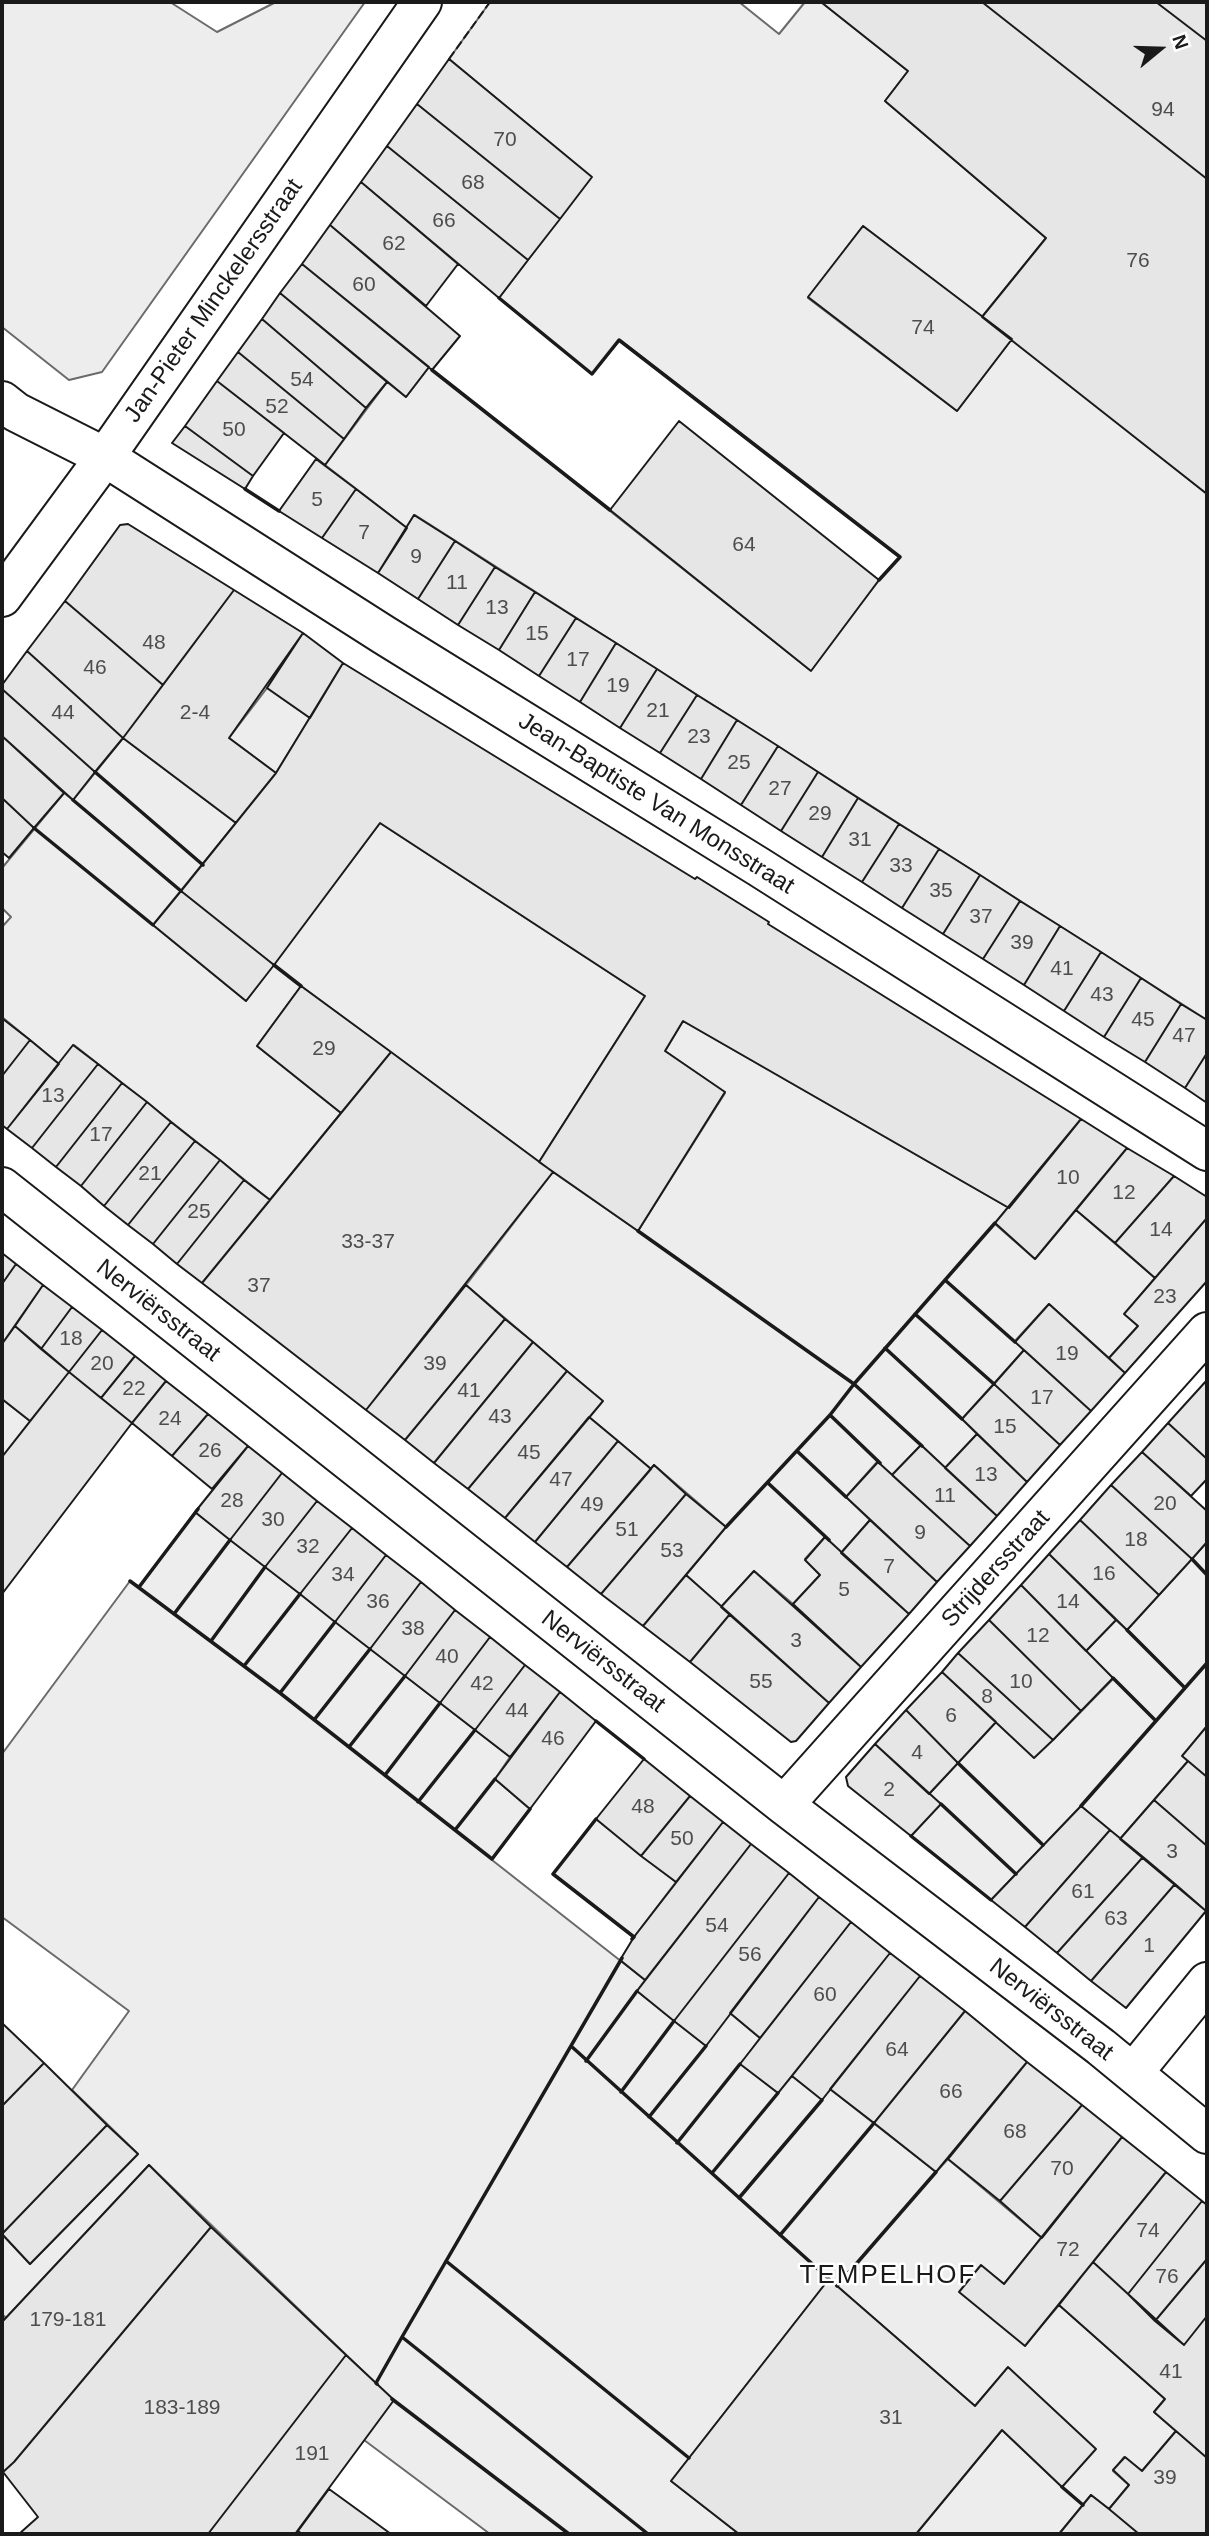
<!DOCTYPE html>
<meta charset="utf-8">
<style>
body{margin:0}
#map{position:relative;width:1209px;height:2536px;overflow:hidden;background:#fff;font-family:Arial,sans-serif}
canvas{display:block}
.frame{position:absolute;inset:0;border:4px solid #1a1a1a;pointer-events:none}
.north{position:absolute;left:1125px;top:14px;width:70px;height:70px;-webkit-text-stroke:5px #fff;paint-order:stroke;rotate:71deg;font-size:19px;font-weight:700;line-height:28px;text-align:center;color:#1a1a1a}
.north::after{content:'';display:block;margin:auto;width:24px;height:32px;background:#1a1a1a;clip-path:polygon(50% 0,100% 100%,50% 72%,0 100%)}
</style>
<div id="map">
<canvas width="1209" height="2536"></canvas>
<div class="frame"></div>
<div class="north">N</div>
</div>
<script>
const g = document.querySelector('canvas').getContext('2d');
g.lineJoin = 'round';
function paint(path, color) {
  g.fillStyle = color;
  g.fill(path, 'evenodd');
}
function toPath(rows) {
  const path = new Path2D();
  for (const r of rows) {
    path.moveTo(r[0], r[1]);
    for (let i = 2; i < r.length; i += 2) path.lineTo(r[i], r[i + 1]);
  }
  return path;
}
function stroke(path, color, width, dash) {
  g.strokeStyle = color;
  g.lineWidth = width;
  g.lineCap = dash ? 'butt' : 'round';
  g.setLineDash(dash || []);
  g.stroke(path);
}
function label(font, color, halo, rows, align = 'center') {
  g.font = font + ' Arial,sans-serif';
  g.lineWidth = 5;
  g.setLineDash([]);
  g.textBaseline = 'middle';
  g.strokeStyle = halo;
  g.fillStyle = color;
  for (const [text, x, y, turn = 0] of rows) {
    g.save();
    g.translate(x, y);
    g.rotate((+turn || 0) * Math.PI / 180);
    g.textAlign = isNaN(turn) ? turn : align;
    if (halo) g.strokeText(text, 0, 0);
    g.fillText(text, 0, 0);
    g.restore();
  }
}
const built = toPath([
 [2,2,170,2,217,32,276,2,365,2,102,372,69,380,2,327,2,2],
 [490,2,739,2,779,34,805,2,821,2,908,71,885,101,1046,238,982,317,863,226,808,298,957,411,1012,339,1207,494,1207,1020,415,515,407,528,325,465,387,382,406,397,429,367,810,670,879,580,900,557,620,340,592,374,499,298,591,177,449,59,490,2],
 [267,688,310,718,276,773,229,738,267,688],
 [123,738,236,823,153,925,246,1001,380,823,645,996,539,1162,301,986,257,1046,341,1113,270,1200,74,1045,59,1064,2,1017,2,927,11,917,2,908,2,868,64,793,73,800,123,738],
 [683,1021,1009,1208,995,1224,1035,1259,1076,1210,1155,1278,1125,1314,1138,1326,1109,1358,1049,1304,1015,1341,1024,1350,962,1419,977,1434,945,1468,921,1445,892,1475,877,1462,846,1497,870,1520,841,1553,825,1537,805,1559,820,1575,793,1604,754,1571,721,1607,686,1575,726,1527,654,1465,651,1469,589,1417,602,1401,466,1285,553,1172,638,1231,725,1093,665,1051,683,1021],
 [2,1399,30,1421,2,1457,2,1399],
 [195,1512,510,1757,495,1779,530,1809,492,1860,645,1980,637,1991,705,2045,730,2013,760,2038,741,2064,778,2093,792,2076,822,2099,830,2089,936,2172,948,2159,1042,2238,1004,2284,981,2266,1025,2345,1059,2305,1165,2399,1154,2412,1176,2431,1142,2471,1124,2457,1113,2471,1129,2485,1109,2509,1091,2495,1059,2534,916,2534,1002,2430,1062,2487,1008,2368,975,2406,829,2279,671,2481,739,2534,490,2534,364,2440,393,2400,149,2165,6,2318,2,2314,2,2234,30,2264,138,2154,72,2090,129,2011,2,1917,2,1754,130,1581,140,1587,195,1512],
 [1207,1542,1207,1726,1183,1756,1188,1761,1120,1839,1081,1806,991,1900,911,1836,940,1804,929,1794,996,1722,1053,1740,1113,1679,1086,1651,1116,1620,1127,1630,1207,1542],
 [596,1819,676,1882,634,1937,553,1874,596,1819]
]);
paint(built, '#ededed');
stroke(built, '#6a6a6a', 2);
const building = toPath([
 [821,2,982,2,1207,179,1207,494,982,317,1046,238,885,101,908,71,821,2],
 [982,2,1156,2,1207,41,1207,179,982,2],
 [1156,2,1207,2,1207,41,1156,2],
 [449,59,592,177,560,219,417,104,449,59],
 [417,104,560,219,528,260,387,146,417,104],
 [387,146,528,260,499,298,361,182,387,146],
 [361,182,458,264,426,306,330,225,361,182],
 [330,225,460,336,432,370,302,264,330,225],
 [863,226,1012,339,957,411,808,297,863,226],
 [302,264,429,367,406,397,280,293,302,264],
 [280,293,387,382,366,408,262,319,280,293],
 [262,319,366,408,344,439,238,352,262,319],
 [238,352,344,439,325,465,217,381,238,352],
 [217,381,284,433,253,476,185,426,217,381],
 [679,421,879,580,811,671,610,510,679,421],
 [185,426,253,476,245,489,172,443,185,426],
 [316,459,356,489,322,538,279,511,316,459],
 [356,489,407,528,378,573,322,538,356,489],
 [414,515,455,541,418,599,378,573,414,515],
 [128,524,234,590,163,685,65,601,120,525,128,524],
 [455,541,495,567,458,625,418,599,455,541],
 [495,567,535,592,499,650,458,625,495,567],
 [234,590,303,633,229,738,276,773,236,823,123,738,234,590],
 [535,592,576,618,539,676,499,650,535,592],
 [65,601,163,685,123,738,27,651,65,601],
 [576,618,616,643,580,702,539,676,576,618],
 [303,633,343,663,310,718,267,688,303,633],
 [616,643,657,669,620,728,580,702,616,643],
 [27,651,123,738,95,772,2,689,2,685,27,651],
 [343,663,695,879,697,877,769,922,768,924,1081,1119,1009,1208,683,1021,665,1051,725,1092,638,1231,539,1162,645,996,380,823,274,965,181,891,276,773,343,663],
 [657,669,697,695,660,753,620,728,657,669],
 [2,689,95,772,73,800,2,736,2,689],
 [697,695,737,720,701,779,660,753,697,695],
 [737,720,778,746,741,805,701,779,737,720],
 [2,736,64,793,34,828,2,798,2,736],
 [778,746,818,772,781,831,741,805,778,746],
 [818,772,858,798,822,857,781,831,818,772],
 [2,798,34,828,9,858,2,852,2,798],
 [858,798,899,824,862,882,822,857,858,798],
 [899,824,939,849,902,908,862,882,899,824],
 [939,849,980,875,943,934,902,908,939,849],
 [980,875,1020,901,983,959,943,934,980,875],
 [181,891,274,965,246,1001,153,925,181,891],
 [1020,901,1060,926,1024,985,983,959,1020,901],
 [1060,926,1101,952,1064,1011,1024,985,1060,926],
 [1101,952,1141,978,1104,1037,1064,1011,1101,952],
 [1141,978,1181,1004,1145,1062,1104,1037,1141,978],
 [301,986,391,1052,341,1113,257,1046,301,986],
 [1181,1004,1207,1020,1207,1053,1185,1088,1145,1062,1181,1004],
 [3,1019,30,1040,2,1076,2,1021,3,1019],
 [30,1040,59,1064,7,1129,2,1125,2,1076,30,1040],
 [73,1045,98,1064,32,1148,7,1129,73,1045],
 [391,1052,553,1172,366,1410,202,1283,391,1052],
 [1207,1053,1207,1103,1185,1088,1207,1053],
 [98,1064,122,1083,56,1167,32,1148,98,1064],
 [122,1083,147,1102,81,1186,56,1167,122,1083],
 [147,1102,171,1122,104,1206,81,1186,147,1102],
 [1081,1119,1127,1148,1035,1259,995,1223,1081,1119],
 [171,1122,195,1141,128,1225,104,1206,171,1122],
 [195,1141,220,1160,153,1244,128,1225,195,1141],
 [1127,1148,1174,1176,1115,1243,1076,1210,1127,1148],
 [220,1160,244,1180,177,1264,153,1244,220,1160],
 [1174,1176,1207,1197,1207,1218,1155,1278,1115,1243,1174,1176],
 [244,1180,270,1200,202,1283,177,1264,244,1180],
 [1207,1218,1207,1281,1125,1373,1109,1358,1138,1326,1124,1314,1207,1218],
 [2,1253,16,1264,2,1284,2,1253],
 [16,1264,43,1285,2,1344,2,1284,16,1264],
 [43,1285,72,1307,41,1349,15,1326,43,1285],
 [466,1285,505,1319,405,1440,366,1410,466,1285],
 [1049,1304,1125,1373,1091,1411,1015,1342,1049,1304],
 [72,1307,102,1330,69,1372,41,1349,72,1307],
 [505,1319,533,1342,434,1463,405,1440,505,1319],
 [15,1326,69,1372,30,1421,2,1399,2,1344,15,1326],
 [102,1330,135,1356,101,1398,69,1372,102,1330],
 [533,1342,567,1371,468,1489,434,1463,533,1342],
 [1024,1350,1091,1411,1060,1445,994,1384,1024,1350],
 [135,1356,166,1381,132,1423,101,1398,135,1356],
 [567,1371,603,1401,505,1518,468,1489,567,1371],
 [69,1372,132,1423,2,1594,2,1457,69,1372],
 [1207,1380,1207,1459,1168,1423,1207,1380],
 [166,1381,208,1414,172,1456,132,1423,166,1381],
 [994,1384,1060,1445,1027,1482,962,1419,994,1384],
 [208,1414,248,1446,212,1489,172,1456,208,1414],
 [589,1417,618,1441,535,1542,505,1518,589,1417],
 [1168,1423,1207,1459,1207,1479,1191,1496,1142,1452,1168,1423],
 [977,1434,1027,1482,997,1516,945,1468,977,1434],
 [618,1441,651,1469,567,1567,535,1542,618,1441],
 [921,1445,997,1516,970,1546,892,1475,921,1445],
 [248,1446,282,1473,230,1540,195,1512,248,1446],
 [1142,1452,1207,1511,1207,1542,1192,1559,1111,1485,1142,1452],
 [878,1462,970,1546,937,1582,846,1497,878,1462],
 [654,1465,686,1494,601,1594,567,1567,654,1465],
 [282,1473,317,1501,265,1567,230,1540,282,1473],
 [1111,1485,1192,1559,1159,1595,1080,1520,1111,1485],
 [686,1494,726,1527,643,1626,601,1594,686,1494],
 [317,1501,352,1528,300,1594,265,1567,317,1501],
 [870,1520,937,1582,909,1614,841,1553,870,1520],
 [1080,1520,1159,1595,1127,1630,1049,1554,1080,1520],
 [352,1528,386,1555,335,1622,300,1594,352,1528],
 [825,1537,909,1614,861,1667,793,1604,820,1575,805,1560,825,1537],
 [1049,1554,1116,1620,1086,1651,1021,1585,1049,1554],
 [386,1555,421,1582,370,1649,335,1622,386,1555],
 [754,1571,861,1667,829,1703,721,1607,754,1571],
 [686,1575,730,1614,690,1662,643,1626,686,1575],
 [421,1582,455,1610,405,1676,370,1649,421,1582],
 [1021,1585,1113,1678,1081,1711,989,1620,1021,1585],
 [455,1610,490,1637,440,1703,405,1676,455,1610],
 [730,1614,829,1703,796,1741,791,1742,690,1662,730,1614],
 [989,1620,1081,1711,1053,1740,958,1653,989,1620],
 [490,1637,525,1665,475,1730,440,1703,490,1637],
 [958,1653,1053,1740,1034,1758,942,1672,958,1653],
 [525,1665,560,1692,510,1757,475,1730,525,1665],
 [942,1672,996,1722,958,1763,906,1710,942,1672],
 [560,1692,596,1721,530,1809,495,1779,560,1692],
 [906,1710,958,1763,929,1794,875,1744,906,1710],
 [1207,1726,1207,1777,1182,1756,1207,1726],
 [875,1744,941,1804,911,1836,848,1786,846,1777,875,1744],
 [644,1759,690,1796,641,1856,596,1819,644,1759],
 [1188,1761,1207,1777,1207,1846,1154,1800,1188,1761],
 [690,1796,723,1822,676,1882,641,1856,690,1796],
 [1154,1800,1207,1846,1206,1911,1120,1839,1154,1800],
 [1081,1806,1110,1830,1025,1927,991,1900,1081,1806],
 [723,1822,751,1844,645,1980,620,1960,634,1937,723,1822],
 [1110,1830,1143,1857,1057,1953,1025,1927,1110,1830],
 [751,1844,789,1873,674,2021,637,1991,751,1844],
 [1143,1857,1175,1884,1091,1981,1057,1953,1143,1857],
 [789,1873,819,1897,706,2046,674,2021,789,1873],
 [1175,1884,1206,1911,1126,2008,1091,1981,1175,1884],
 [819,1897,851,1922,760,2038,730,2013,819,1897],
 [851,1922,890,1953,778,2093,740,2064,851,1922],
 [890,1953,920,1976,822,2100,792,2076,890,1953],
 [920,1976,965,2011,874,2123,830,2089,920,1976],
 [965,2011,1027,2062,936,2172,874,2123,965,2011],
 [2,2023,44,2063,2,2106,2,2023],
 [1027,2062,1082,2105,1000,2201,948,2159,1027,2062],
 [44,2063,107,2125,2,2234,2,2106,44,2063],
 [1082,2105,1122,2137,1042,2238,1000,2201,1082,2105],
 [107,2125,138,2154,30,2264,2,2234,107,2125],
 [1122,2137,1166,2172,1025,2346,959,2292,981,2265,1004,2284,1122,2137],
 [149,2165,211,2227,14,2462,2,2473,2,2322,149,2165],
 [1166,2172,1202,2201,1128,2294,1093,2262,1166,2172],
 [1202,2201,1207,2205,1207,2259,1155,2321,1128,2294,1202,2201],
 [211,2227,346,2355,208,2534,2,2534,2,2473,14,2462,211,2227],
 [1207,2259,1207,2316,1184,2345,1155,2321,1207,2259],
 [1093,2262,1184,2345,1207,2316,1207,2458,1154,2412,1165,2399,1059,2305,1093,2262],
 [829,2279,975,2406,1008,2367,1096,2449,1062,2487,1002,2430,916,2534,739,2534,671,2481,829,2279],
 [346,2355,394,2400,295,2534,208,2534,346,2355],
 [1176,2431,1207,2458,1207,2534,1139,2534,1109,2509,1129,2485,1113,2470,1125,2457,1142,2471,1176,2431],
 [3,2472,38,2517,19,2534,2,2534,3,2472],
 [329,2489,391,2534,302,2534,298,2531,329,2489],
 [1091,2495,1109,2509,1139,2534,1059,2534,1091,2495]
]);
paint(building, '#e6e6e6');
stroke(building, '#1a1a1a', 2);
const street = toPath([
 [2,401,16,412,105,457,2,597],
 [2,1187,784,1805,1101,2047,1207,2134],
 [784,1805,1207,1332],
 [1133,2073,1207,1982]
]);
const secondary = toPath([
 [422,2,105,457,384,635,759,867,1207,1151]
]);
stroke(street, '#1a1a1a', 42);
stroke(secondary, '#1a1a1a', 42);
stroke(street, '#fff', 38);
stroke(secondary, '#fff', 38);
stroke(toPath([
 [449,59,490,2]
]), '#1a1a1a', 2, [9, 3.5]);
stroke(toPath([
 [499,298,592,374,619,340,900,557,879,580],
 [432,370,610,510],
 [245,489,279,511],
 [95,772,203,865],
 [73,800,181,891],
 [34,828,153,925],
 [274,965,301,986],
 [638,1231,854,1384,995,1223],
 [945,1280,1015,1342],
 [915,1314,994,1384],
 [885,1348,962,1419],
 [830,1415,880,1463],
 [797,1451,846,1497],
 [768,1483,829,1540],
 [726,1527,830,1415,854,1384,922,1446],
 [1192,1559,1207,1575],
 [130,1581,280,1693,492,1859,530,1809],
 [139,1587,198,1509],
 [174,1614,230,1540],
 [1127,1630,1185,1688],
 [211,1641,265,1567],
 [244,1666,300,1594],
 [1113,1678,1156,1721],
 [280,1693,335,1622],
 [314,1720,370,1649],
 [596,1721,644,1759],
 [349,1747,405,1676],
 [958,1763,1043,1845],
 [385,1775,440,1703],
 [418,1802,475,1730],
 [941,1804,1016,1874],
 [1081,1806,1207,1663],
 [596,1819,553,1874,634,1937,632,1939],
 [455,1830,495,1779],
 [911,1836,991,1900],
 [571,2046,829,2279],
 [586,2061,637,1991],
 [621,2092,674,2021],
 [649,2117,706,2046],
 [677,2143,740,2064],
 [712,2173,778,2093],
 [739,2198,822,2100],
 [780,2235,874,2123],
 [446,2261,689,2458],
 [837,2286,936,2172],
 [402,2337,648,2534],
 [377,2384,376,2383,402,2337,622,1958],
 [392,2399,569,2534],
 [1062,2487,1083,2505]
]), '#1a1a1a', 3.5);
label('21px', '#4d4d4d', null, [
 ["94",1163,110],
 ["70",505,140],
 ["68",473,183],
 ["66",444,221],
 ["62",394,244],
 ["76",1138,261],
 ["60",364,285],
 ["74",923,328],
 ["54",302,380],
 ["52",277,407],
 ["50",234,430],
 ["5",317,500],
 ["7",364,533],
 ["64",744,545],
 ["9",416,557],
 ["11",457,583],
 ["13",497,608],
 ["15",537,634],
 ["48",154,643],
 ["17",578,660],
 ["46",95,668],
 ["19",618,686],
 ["21",658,711],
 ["44",63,713],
 ["2-4",195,713],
 ["23",699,737],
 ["25",739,763],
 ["27",780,789],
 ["29",820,814],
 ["31",860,840],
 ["33",901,866],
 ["35",941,891],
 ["37",981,917],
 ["39",1022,943],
 ["41",1062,969],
 ["43",1102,995],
 ["45",1143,1020],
 ["47",1184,1036],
 ["29",324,1049],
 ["13",53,1096],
 ["17",101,1135],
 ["21",150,1174],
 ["10",1068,1178],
 ["12",1124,1193],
 ["25",199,1212],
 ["14",1161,1230],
 ["33-37",368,1242],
 ["37",259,1286],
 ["23",1165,1297],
 ["18",71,1339],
 ["19",1067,1354],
 ["20",102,1364],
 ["39",435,1364],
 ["22",134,1389],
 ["41",469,1391],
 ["17",1042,1398],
 ["43",500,1417],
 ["24",170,1419],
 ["15",1005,1427],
 ["26",210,1451],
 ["45",529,1453],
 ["13",986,1475],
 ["47",561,1480],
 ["11",945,1496],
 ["28",232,1501],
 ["20",1165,1504],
 ["49",592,1505],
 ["30",273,1520],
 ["51",627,1530],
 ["9",920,1533],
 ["18",1136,1540],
 ["32",308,1547],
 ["53",672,1551],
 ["7",889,1567],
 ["16",1104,1574],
 ["34",343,1575],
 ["5",844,1590],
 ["36",378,1602],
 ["14",1068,1602],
 ["38",413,1629],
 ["12",1038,1636],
 ["3",796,1641],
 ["40",447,1657],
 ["55",761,1682],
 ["10",1021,1682],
 ["42",482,1684],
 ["8",987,1697],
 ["44",517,1711],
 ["6",951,1716],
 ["46",553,1739],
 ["4",917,1753],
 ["2",889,1790],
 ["48",643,1807],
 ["50",682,1839],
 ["3",1172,1852],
 ["61",1083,1892],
 ["63",1116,1919],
 ["54",717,1926],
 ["1",1149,1946],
 ["56",750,1955],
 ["60",825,1995],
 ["64",897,2050],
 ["66",951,2092],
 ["68",1015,2132],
 ["70",1062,2169],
 ["74",1148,2231],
 ["72",1068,2250],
 ["76",1167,2277],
 ["179-181",68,2320],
 ["41",1171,2372],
 ["183-189",182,2408],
 ["31",891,2418],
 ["191",312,2454],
 ["39",1165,2478]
]);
label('24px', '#1a1a1a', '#fff', [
 ["Jan-Pieter Minckelersstraat",214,301,-55],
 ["Jean-Baptiste Van Monsstraat",656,804,32],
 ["Nerviërsstraat",158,1311,38],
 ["Strijdersstraat",996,1569,-48],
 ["Nerviërsstraat",603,1662,38],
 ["Nerviërsstraat",1051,2010,38]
]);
g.letterSpacing = '2px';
label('26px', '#1a1a1a', '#fff', [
 ["TEMPELHOF",888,2276]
]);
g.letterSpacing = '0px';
</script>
